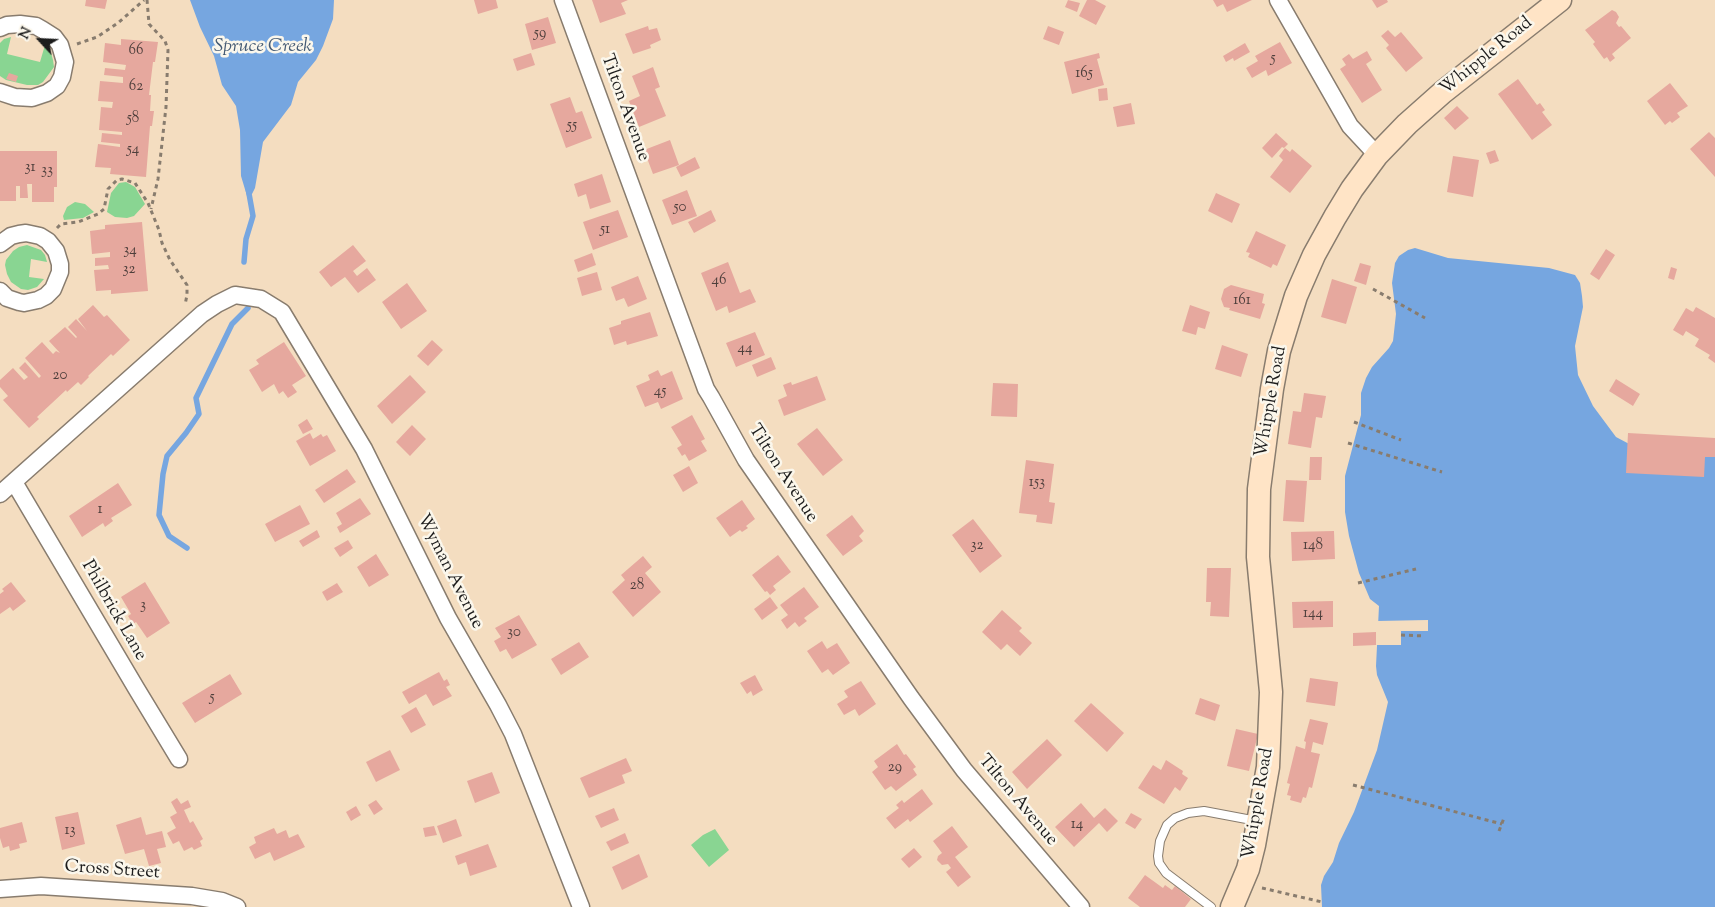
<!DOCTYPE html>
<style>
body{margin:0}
#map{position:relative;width:1715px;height:907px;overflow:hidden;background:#f4ddc0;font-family:"Sorts Mill Goudy",serif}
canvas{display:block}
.north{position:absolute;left:15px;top:15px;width:50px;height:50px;-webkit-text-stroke:4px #fbf7ec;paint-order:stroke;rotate:295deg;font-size:14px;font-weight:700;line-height:20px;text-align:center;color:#1c1c1c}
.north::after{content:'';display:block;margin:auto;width:18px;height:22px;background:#1c1c1c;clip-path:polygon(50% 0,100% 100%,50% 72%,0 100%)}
</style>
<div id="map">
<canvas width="1715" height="907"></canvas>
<div class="north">N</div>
</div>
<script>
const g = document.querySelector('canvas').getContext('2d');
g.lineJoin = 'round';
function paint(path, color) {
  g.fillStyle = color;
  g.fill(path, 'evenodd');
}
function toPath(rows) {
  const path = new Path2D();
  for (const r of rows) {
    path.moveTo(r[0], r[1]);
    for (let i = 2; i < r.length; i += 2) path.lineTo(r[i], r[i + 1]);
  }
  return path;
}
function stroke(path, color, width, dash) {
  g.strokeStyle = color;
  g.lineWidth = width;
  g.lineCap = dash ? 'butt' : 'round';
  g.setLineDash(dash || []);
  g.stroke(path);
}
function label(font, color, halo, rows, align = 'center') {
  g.font = font + ' "Sorts Mill Goudy",serif';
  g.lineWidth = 5;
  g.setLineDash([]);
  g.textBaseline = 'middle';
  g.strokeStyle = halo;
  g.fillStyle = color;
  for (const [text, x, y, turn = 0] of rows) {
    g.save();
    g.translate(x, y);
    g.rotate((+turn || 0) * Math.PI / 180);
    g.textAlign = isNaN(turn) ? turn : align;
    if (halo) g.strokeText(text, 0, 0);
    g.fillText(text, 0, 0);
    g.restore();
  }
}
paint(toPath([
 [11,37,7,54,40,62,45,45,51,53,53,60,54,67,43,82,38,85,27,85,6,80,0,76,0,43,4,39],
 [126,182,135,187,145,204,134,216,127,218,115,217,107,212,111,193,119,183],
 [75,202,85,204,94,212,83,218,64,220,63,216,67,207],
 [27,245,41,250,45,255,47,262,31,259,29,277,44,279,37,287,28,290,21,289,11,282,7,274,5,265,6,260,13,251,19,247],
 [715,829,729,850,709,867,691,845,703,835]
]), '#89d592');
paint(toPath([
 [190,0,334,0,333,19,323,46,316,60,298,82,291,105,263,142,255,188,252,194,247,196,241,176,240,130,236,106,222,85,214,56,200,27],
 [1415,248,1448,258,1549,268,1575,275,1580,283,1582,296,1583,307,1575,346,1578,375,1593,406,1616,437,1633,446,1715,439,1715,907,1322,907,1321,885,1324,876,1333,862,1339,843,1354,812,1377,750,1388,702,1377,675,1376,666,1379,606,1370,599,1359,573,1349,536,1345,512,1345,476,1361,415,1361,393,1366,378,1372,367,1389,348,1393,341,1396,314,1392,283,1395,263,1399,256,1408,250]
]), '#76a6e0');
paint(toPath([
 [1376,608,1377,621,1428,620,1428,631,1401,631,1401,645,1376,645]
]), '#f4ddc0');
stroke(toPath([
 [244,262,246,239,253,216,248,188],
 [187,548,169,536,159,515,163,474,167,456,186,433,199,414,196,398,232,324,248,308]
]), '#76a6e0', 5.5);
paint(toPath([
 [86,0,107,0,105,9,85,6],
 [474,0,496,0,498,8,478,14],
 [592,0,628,0,621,3,626,14,600,23],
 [1068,0,1080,3,1077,12,1065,7],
 [1087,0,1095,0,1106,6,1096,25,1079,16],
 [1213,0,1252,0,1227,12,1223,4,1217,7],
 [1372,0,1387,0,1388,2,1377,8],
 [1612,10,1616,12,1619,17,1616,23,1619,27,1621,26,1631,38,1612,54,1615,58,1610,62,1607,57,1604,59,1593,44,1595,42,1585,30],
 [548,17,556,43,532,50,525,24],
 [648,26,649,30,657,28,661,40,650,45,651,48,633,54,625,34],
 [1048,26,1064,32,1059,45,1043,39],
 [1388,30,1395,37,1401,32,1423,58,1406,72,1386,48,1389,45,1381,36],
 [121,39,158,42,155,62,153,62,149,95,151,95,150,111,154,111,152,126,150,126,146,177,110,174,111,168,95,167,98,144,120,147,120,144,101,142,102,133,122,135,122,132,99,130,101,107,112,108,113,102,98,101,100,81,123,83,123,77,104,75,105,68,125,70,126,65,103,62,105,43,121,45],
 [1280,42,1292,63,1268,76,1266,70,1252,78,1246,68,1258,61,1255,56],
 [1245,43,1250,52,1234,61,1233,58,1226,62,1223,56],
 [1367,51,1372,60,1366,64,1382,90,1362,103,1340,69,1346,65,1342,59,1349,54,1353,59],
 [531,53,535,65,517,71,513,59],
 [1099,53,1100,58,1097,59,1104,85,1072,94,1064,62],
 [653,67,660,87,655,89,666,116,639,127,629,101,640,96,632,76],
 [9,73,18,76,16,82,6,79],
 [1518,79,1537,105,1540,103,1545,110,1542,112,1552,125,1532,140,1498,94],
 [1670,83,1688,106,1677,113,1680,117,1672,123,1670,121,1665,125,1647,101],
 [1107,88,1108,100,1099,101,1098,89],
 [570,97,576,113,582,111,592,138,566,148,550,104],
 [1131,103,1135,124,1117,127,1113,107],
 [1457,106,1469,118,1455,130,1444,118],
 [1709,132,1715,138,1715,177,1690,149],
 [1276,133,1288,144,1284,148,1282,147,1272,158,1262,148],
 [670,140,679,165,653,174,644,150],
 [1285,148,1290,152,1292,149,1312,166,1290,193,1270,177,1283,160,1279,156],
 [1495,150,1499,161,1490,164,1486,153],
 [0,151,57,151,57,187,54,187,54,202,32,202,32,184,27,184,28,198,20,198,20,186,16,186,16,201,0,201],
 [1453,156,1479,160,1473,197,1447,192],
 [695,157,700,168,681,177,676,167],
 [602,174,611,202,590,209,586,194,578,197,574,184],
 [687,190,697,216,672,225,662,200],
 [1216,193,1240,204,1232,223,1208,211],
 [618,210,628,237,593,250,583,222],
 [711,210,716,221,694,233,688,222],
 [142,222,148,291,111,294,111,290,96,291,94,270,109,269,108,265,95,266,95,258,110,257,110,252,92,254,90,231,105,229,105,225],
 [1256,231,1286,245,1277,266,1273,264,1271,268,1248,257,1250,253,1246,252],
 [353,245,366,261,353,271,357,276,367,268,376,280,358,293,345,277,331,287,319,272],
 [1606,249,1615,255,1599,280,1590,274],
 [592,253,596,265,578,272,574,260],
 [728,262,740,293,750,289,756,302,729,313,727,306,716,311,701,273],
 [1360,263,1371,266,1366,285,1354,281],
 [1671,267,1677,269,1674,280,1668,278],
 [597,272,602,290,582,296,577,278],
 [638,276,647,299,628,307,624,298,616,301,611,287],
 [1332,279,1357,287,1346,324,1321,317],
 [407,283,427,311,401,329,382,302],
 [1231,285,1264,294,1262,303,1265,304,1260,319,1229,310,1230,308,1224,307,1221,299,1224,289],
 [93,305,104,317,107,315,130,340,113,356,111,354,88,376,89,377,81,385,78,382,67,392,66,390,37,417,39,419,29,428,3,400,8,396,0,387,0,380,13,368,24,380,28,377,19,368,25,362,39,378,41,376,25,358,42,342,53,354,56,351,60,353,49,341,65,327,76,338,77,337,68,327,76,319,87,331,78,319],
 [1190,305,1210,312,1205,329,1198,327,1196,335,1182,331],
 [1696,307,1715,318,1715,363,1708,358,1710,355,1695,346,1699,339,1686,331,1683,336,1673,330,1686,308,1693,312],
 [650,312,658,336,627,345,626,341,614,345,609,328,621,324,621,321],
 [755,332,765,355,736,367,726,343],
 [432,340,443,350,428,366,417,356],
 [284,342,306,376,292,385,297,392,288,398,283,391,279,394,274,384,262,392,249,370,259,364,256,360],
 [1222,345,1248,354,1241,377,1215,369],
 [771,357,776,369,757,377,752,365],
 [658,370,661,376,672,371,683,399,661,409,658,402,645,407,636,386,650,380,648,375],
 [410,375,426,392,392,424,377,406],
 [817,376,826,400,784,416,778,400,787,396,783,385,791,382,792,385],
 [1616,379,1640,394,1633,406,1609,391],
 [993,383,1018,384,1017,417,991,416],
 [1304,393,1326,396,1322,418,1316,417,1311,448,1288,444,1293,411,1301,412],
 [692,415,705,439,701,441,707,451,689,461,685,454,682,456,677,448,682,445,671,427],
 [307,419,313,429,303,434,298,425],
 [412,425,426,439,410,456,396,442],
 [817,428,843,460,823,476,797,444],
 [310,433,313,439,321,434,323,437,327,435,336,451,310,466,296,441],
 [1628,433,1715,438,1715,457,1705,457,1704,477,1626,473],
 [1310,457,1322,457,1321,480,1309,480],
 [1026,460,1054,464,1049,502,1055,503,1052,524,1036,522,1037,515,1019,513],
 [689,466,698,483,683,492,673,475],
 [347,469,356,482,324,503,315,490],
 [1286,480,1307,481,1304,522,1283,521],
 [118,483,132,505,111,518,113,521,105,527,103,523,82,537,69,516],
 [360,498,371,514,340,533,337,527,342,524,336,513],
 [742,500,755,519,746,526,748,528,742,532,740,530,730,537,716,518],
 [300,505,310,524,275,542,265,524],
 [852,515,864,531,859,536,863,541,843,556,826,535],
 [973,519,1002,556,980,573,952,535],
 [317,530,320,537,303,547,299,541],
 [1334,531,1335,559,1292,561,1291,532],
 [348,540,353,548,340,557,334,548],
 [376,554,389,575,369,587,357,567],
 [778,555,791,572,773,586,776,590,770,595,767,591,765,592,752,575],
 [643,556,652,567,645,573,661,592,633,617,612,592,625,580,621,575],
 [1207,568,1231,568,1229,617,1210,616,1211,602,1206,602],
 [11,582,26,601,13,611,10,607,0,614,0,594,4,591,2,589],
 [145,582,170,623,147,638,136,622,133,624,128,616,131,614,121,597],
 [337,583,343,592,327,601,322,592],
 [804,587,819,607,804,618,807,621,799,627,795,622,787,629,781,620,788,615,780,605],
 [770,597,778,608,762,620,754,609],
 [1333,601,1333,627,1293,628,1292,602],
 [1002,610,1022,628,1019,631,1032,643,1020,656,1007,644,1001,650,982,632],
 [519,615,537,645,512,659,506,649,500,652,494,641,501,637,495,628],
 [1376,632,1376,645,1353,646,1353,633],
 [822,641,827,649,837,643,850,663,833,675,828,669,822,673,807,651],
 [579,642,589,657,561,675,551,659],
 [439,672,444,681,447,679,450,685,446,687,452,696,433,706,426,694,409,704,402,692],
 [230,674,242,694,195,723,182,703],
 [755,675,763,690,753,696,751,691,747,694,740,683],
 [1310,678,1338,682,1335,706,1306,702],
 [861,681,876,704,859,716,855,709,844,715,837,704,848,697,844,691],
 [1200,698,1220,705,1215,721,1195,714],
 [1091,703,1124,733,1107,752,1074,721],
 [416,707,426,725,411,733,401,716],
 [1310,719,1328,723,1323,745,1313,742,1311,752,1320,754,1312,788,1309,787,1306,798,1303,797,1301,803,1290,800,1291,796,1287,795,1290,784,1287,783,1296,746,1305,749,1306,742,1304,741],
 [1236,729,1258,734,1249,771,1227,766],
 [1047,739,1062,755,1027,789,1012,772],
 [897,744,904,755,906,754,916,767,913,769,917,775,896,791,891,786,885,790,872,772,878,767,874,761],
 [390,750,400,770,376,782,366,762],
 [626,758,632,771,622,775,625,783,589,798,580,778],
 [1166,760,1183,771,1182,774,1188,778,1180,791,1175,787,1164,804,1138,788,1153,765,1161,770],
 [492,772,500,793,475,803,467,781],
 [922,789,933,804,910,822,908,819,895,829,886,818,899,808,896,805,902,800,904,803],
 [177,798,181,804,188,800,191,807,184,810,190,823,193,821,203,839,200,841,202,846,194,850,192,847,184,851,179,841,173,844,167,833,176,828,170,817,177,813,171,802],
 [376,800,383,809,374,815,368,805],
 [1081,803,1094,818,1105,808,1118,821,1107,832,1099,823,1074,847,1055,827],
 [356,806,361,815,351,821,346,812],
 [614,808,619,820,601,828,595,816],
 [78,812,85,844,62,850,55,817],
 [1131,813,1142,819,1135,829,1125,823],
 [141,817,146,835,162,831,166,847,157,849,161,863,149,866,144,849,125,854,116,825],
 [456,819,462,836,443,843,437,826],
 [22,822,27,842,19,844,20,848,10,851,9,846,3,848,0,838,0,828],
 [434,826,437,835,425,837,423,828],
 [952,826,968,847,955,857,971,877,958,887,946,872,951,868,948,864,942,865,937,860,938,856,942,853,933,841],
 [274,828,277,834,286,830,289,838,298,834,305,847,274,861,270,852,255,859,249,847,256,843,254,837],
 [625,833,629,843,611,851,606,842],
 [488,844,497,867,470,876,466,862,458,865,455,856],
 [914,848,922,857,909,868,901,859],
 [639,854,648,877,622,890,612,867],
 [1145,875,1163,888,1165,885,1172,890,1175,886,1191,899,1185,907,1140,907,1128,898]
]), '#e6a89e');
const lane = toPath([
 [1211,907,1166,873,1159,863,1158,856,1160,841,1167,825,1175,818,1188,813,1204,811,1257,821]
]);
const street = toPath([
 [563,0,706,389,711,397,746,460,911,698,964,770,1081,907],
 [1278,0,1350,126,1377,155],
 [0,28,7,25,20,24,36,26,43,30,54,37,60,45,65,62,62,77,57,86,47,93,32,98,15,97,0,92],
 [0,244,11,236,19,234,26,233,40,236,48,241,56,251,60,264,60,272,53,289,46,296,38,300,24,303,19,302,7,298,0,291],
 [14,482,136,688,179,759],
 [0,494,202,314,217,304,235,295,261,299,282,312,364,449,448,618,498,705,513,734,581,907],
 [0,889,41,886,192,896,222,901,237,907]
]);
const secondary = toPath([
 [1232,907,1248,869,1254,845,1268,767,1271,692,1258,557,1259,489,1272,389,1279,351,1296,296,1314,255,1335,217,1352,189,1377,155,1407,124,1443,92,1560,0]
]);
stroke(lane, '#887c6e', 10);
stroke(street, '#887c6e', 19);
stroke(secondary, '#887c6e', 25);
stroke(toPath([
 [147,0,149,24,165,41,168,50,166,107,158,179,151,209],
 [77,44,97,37,118,23,144,0],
 [57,228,61,224,78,222,98,214,104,209,108,189,117,180,122,179,135,183,148,203,159,230,162,243,170,260,187,285,187,295,185,305],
 [1373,289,1425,318],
 [1354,422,1401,440],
 [1348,443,1442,472],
 [1358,583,1416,569],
 [1401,635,1424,636],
 [1353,785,1502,824],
 [1499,831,1504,818],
 [1262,888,1322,902]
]), '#887c6e', 3, [4, 4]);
stroke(lane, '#fff', 8);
stroke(street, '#fff', 16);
stroke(secondary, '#ffe4c6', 22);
label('15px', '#4e3f3c', null, [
 ["59",540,34],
 ["66",136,51],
 ["5",1273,59],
 ["165",1084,74],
 ["62",136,87],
 ["58",133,119],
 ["55",572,126],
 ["54",133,150],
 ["31",30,168],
 ["33",47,171],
 ["50",680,208],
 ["51",605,230],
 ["34",130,251],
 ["32",129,270],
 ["46",719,281],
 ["161",1242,301],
 ["44",745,349],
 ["20",60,376],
 ["45",660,392],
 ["153",1037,483],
 ["1",100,510],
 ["32",977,546],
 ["148",1313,546],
 ["28",637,586],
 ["3",143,606],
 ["144",1313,614],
 ["30",514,633],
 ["5",212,698],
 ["29",895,768],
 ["14",1077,825],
 ["13",70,831]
]);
label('18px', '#1c1c1c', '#fbf7ec', [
 ["Whipple Road",1487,57,-39],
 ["Tilton Avenue",624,108,70],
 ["Whipple Road",1272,402,-80],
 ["Tilton Avenue",782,474,57],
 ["Wyman Avenue",449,572,63],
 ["Philbrick Lane",113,611,60],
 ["Tilton Avenue",1017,801,50],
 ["Whipple Road",1259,804,-80],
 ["Cross Street",112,871,4]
]);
label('italic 19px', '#445a74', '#fbf7ec', [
 ["Spruce Creek",263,48]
]);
</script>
